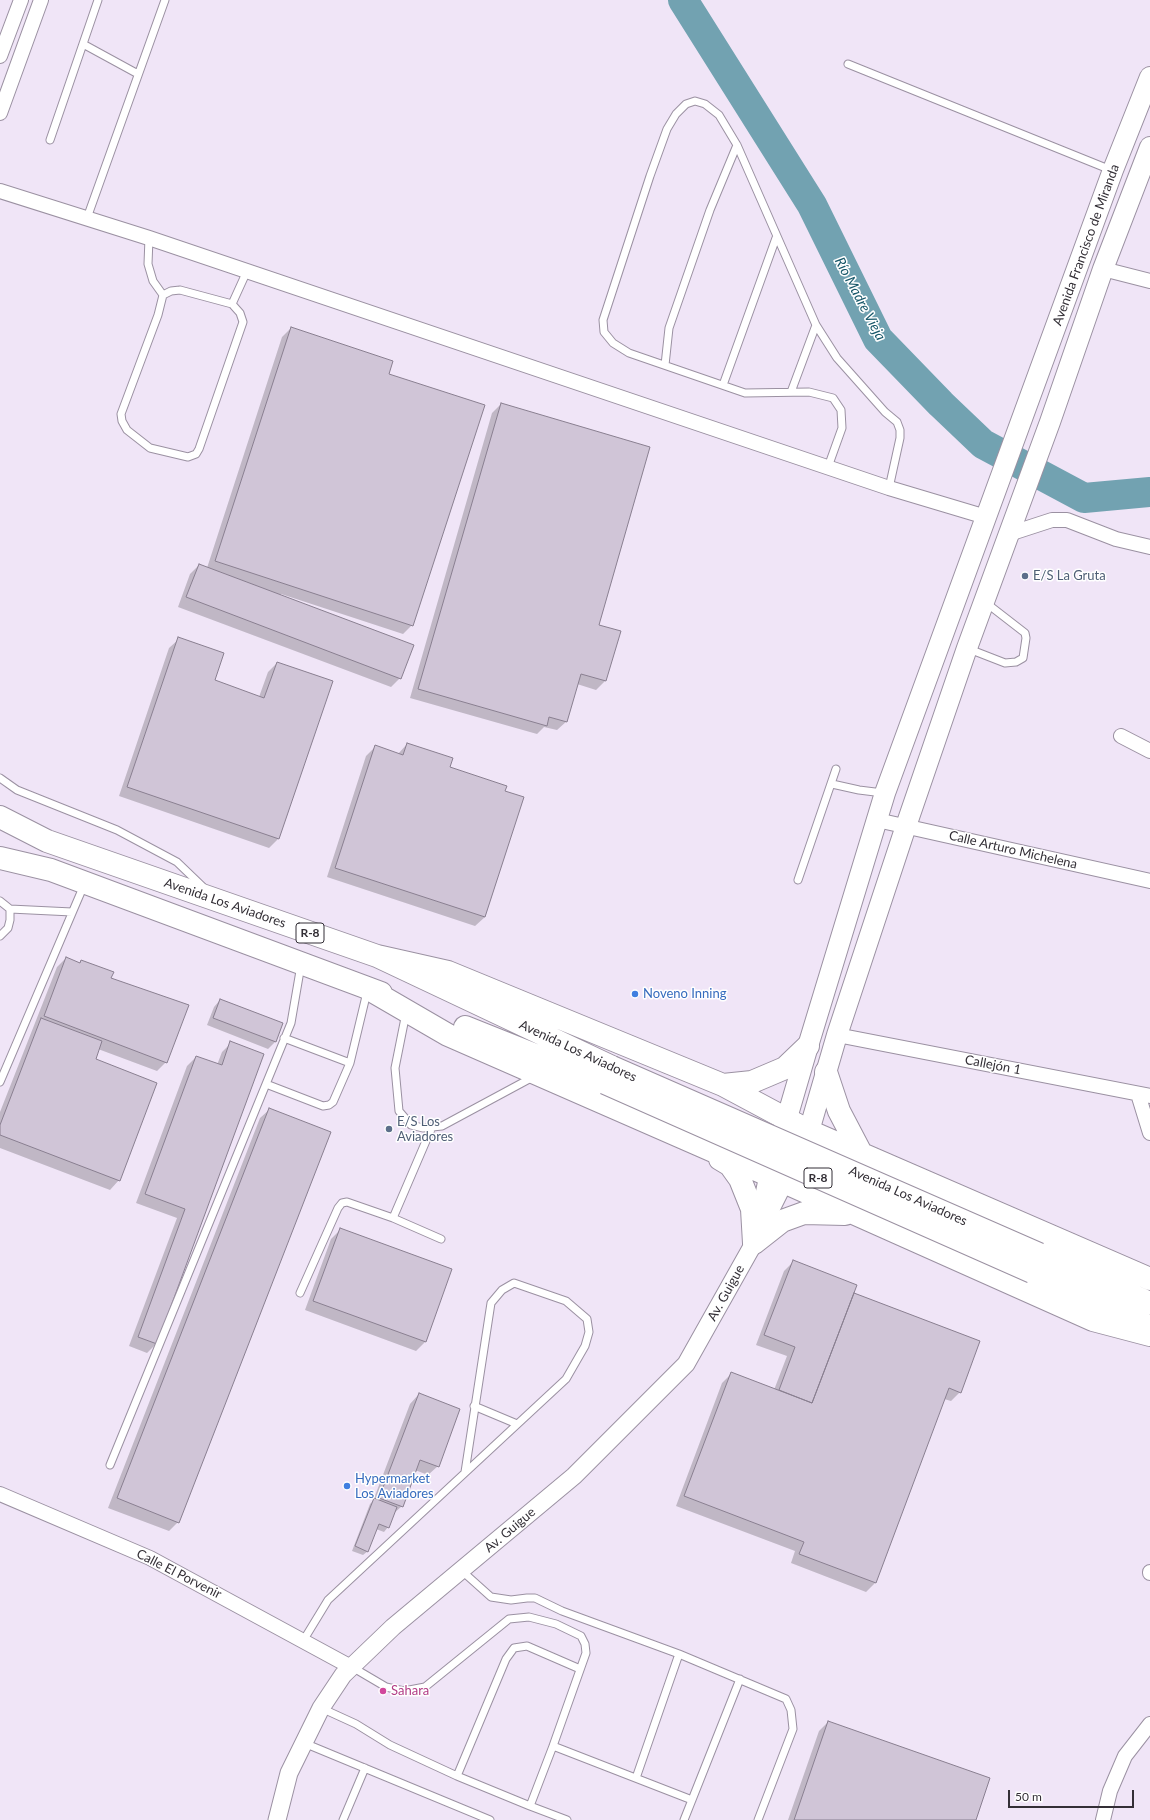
<!DOCTYPE html>
<meta charset="utf-8">
<style>
body{margin:0}
#map{position:relative;width:1150px;height:1820px;overflow:hidden;background:#f0e5f7;font-family:Lato,sans-serif}
canvas{display:block}
.scale{position:absolute;left:1008px;top:1790px;width:126px;height:18px;box-sizing:border-box;border:2px solid #332f36;border-top:0;padding-left:5px;font-size:12px;line-height:14px;white-space:nowrap;color:#332f36;-webkit-text-stroke:3px #fff;paint-order:stroke}
</style>
<div id="map">
<canvas width="1150" height="1820"></canvas>
<div class="scale">50 m</div>
</div>
<script>
const g = document.querySelector('canvas').getContext('2d');
g.lineJoin = 'round';
function paint(path, color) {
  g.fillStyle = color;
  g.fill(path, 'evenodd');
}
function toPath(rows) {
  const path = new Path2D();
  for (const r of rows) {
    path.moveTo(r[0], r[1]);
    for (let i = 2; i < r.length; i += 2) path.lineTo(r[i], r[i + 1]);
  }
  return path;
}
function stroke(path, color, width, dash) {
  g.strokeStyle = color;
  g.lineWidth = width;
  g.lineCap = dash ? 'butt' : 'round';
  g.setLineDash(dash || []);
  g.stroke(path);
}
function label(font, color, halo, rows, align = 'center') {
  g.font = font + ' Lato,sans-serif';
  g.lineWidth = 3;
  g.setLineDash([]);
  g.textBaseline = 'middle';
  g.strokeStyle = halo;
  g.fillStyle = color;
  for (const [text, x, y, turn = 0] of rows) {
    g.save();
    g.translate(x, y);
    g.rotate((+turn || 0) * Math.PI / 180);
    g.textAlign = isNaN(turn) ? turn : align;
    if (halo) g.strokeText(text, 0, 0);
    g.fillText(text, 0, 0);
    g.restore();
  }
}
paint(toPath([
 [291,328,388,375,412,625,403,634,281,594,280,596,400,678,391,687,178,607,190,574,199,565,207,568,282,337],
 [501,404,598,625,605,681,596,690,577,684,567,721,557,730,544,727,537,734,410,698,492,413],
 [179,639,213,681,259,697,268,672,277,663,331,681,278,839,269,848,119,796,169,648],
 [407,744,448,767,504,792,523,798,485,917,475,926,327,877,366,756,375,747,398,754],
 [66,958,79,963,82,961,110,979,166,1062,157,1071,98,1049,94,1060,119,1180,110,1190,0,1148,0,1112,57,967],
 [220,1000,282,1024,275,1042,268,1049,207,1025,214,1007],
 [231,1043,156,1344,147,1353,129,1346,177,1218,136,1203,187,1066,196,1057,217,1065,222,1052],
 [270,1109,178,1522,169,1531,108,1508,260,1118],
 [340,1230,425,1342,416,1351,305,1310,331,1239],
 [793,1262,853,1293,979,1341,960,1392,951,1401,944,1399,875,1583,866,1592,791,1563,795,1551,676,1506,722,1383,731,1374,774,1390,787,1356,756,1345,784,1271],
 [419,1394,438,1466,428,1475,415,1470,402,1506,393,1514,388,1527,384,1532,376,1529,368,1551,363,1555,352,1551,370,1504,373,1501,410,1404],
 [828,1722,975,1820,788,1820,819,1731]
]), '#0003');
stroke(toPath([
 [683,0,812,205,878,339,941,404,983,444,1084,498,1150,492]
]), '#72a2b1', 30);
const building = toPath([
 [291,327,393,361,389,374,485,405,413,626,215,561,291,327],
 [501,403,650,447,599,625,621,631,606,681,581,674,567,722,549,717,547,726,418,689,501,403],
 [199,564,414,645,401,679,186,597,199,564],
 [178,637,224,653,215,680,264,698,277,662,333,681,279,839,127,787,178,637],
 [407,743,453,758,450,767,507,786,505,791,524,797,485,917,335,868,375,745,403,755,407,743],
 [66,957,80,963,81,960,114,972,111,978,189,1005,167,1063,44,1016,66,957],
 [220,999,283,1023,276,1042,213,1018,220,999],
 [41,1018,102,1041,96,1059,157,1083,120,1181,0,1135,0,1125,41,1018],
 [230,1041,264,1054,157,1344,138,1337,185,1209,145,1194,196,1056,222,1065,230,1041],
 [269,1108,331,1132,179,1523,117,1498,269,1108],
 [340,1228,452,1269,426,1342,313,1301,340,1228],
 [793,1260,857,1285,812,1403,779,1390,795,1347,764,1335,793,1260],
 [854,1293,980,1341,961,1393,949,1388,876,1583,799,1554,804,1542,684,1496,731,1372,812,1403,854,1293],
 [419,1393,460,1409,439,1467,420,1460,403,1507,379,1498,419,1393],
 [374,1498,397,1507,389,1528,379,1524,368,1552,355,1546,374,1498],
 [828,1721,990,1778,976,1820,794,1820,828,1721]
]);
paint(building, '#d0c5d7');
stroke(building, '#897f90', 1);
const service = toPath([
 [83,44,138,74],
 [848,64,1111,170],
 [50,140,98,0],
 [87,218,165,0],
 [149,238,148,264,153,281,163,295],
 [180,290,232,304,240,313,243,322,199,449,196,454,188,457,150,448,127,430,122,421,121,414,158,315,163,295,171,291,180,290],
 [232,304,247,271],
 [665,365,669,328,710,210,737,145],
 [723,385,776,238],
 [791,392,816,325],
 [828,467,842,428,841,410,833,398,809,392,745,393,629,353,613,343,604,332,603,320,650,176,667,129,676,114,686,104,695,101,705,104,719,115,737,145,816,325,837,358,885,412,897,422,900,430,900,438,889,488],
 [969,649,1005,663,1016,662,1023,658,1026,638,1025,633,985,602],
 [0,778,17,790,117,830,177,862,203,887],
 [832,784,859,790,883,793],
 [798,880,836,769],
 [0,901,10,909,10,920,8,928,0,936],
 [10,909,72,912],
 [406,1013,395,1068,399,1111,411,1125,423,1128,442,1126,533,1077],
 [350,1063,367,992],
 [0,1082,84,885],
 [266,1084,323,1106,329,1105,333,1102,350,1063,284,1038],
 [393,1218,441,1239],
 [300,1293,338,1208,342,1203,347,1202,393,1218,432,1127],
 [474,1406,517,1424],
 [110,1465,291,1023,301,965],
 [462,1571,491,1597,511,1600,527,1598,535,1598,562,1611,679,1654,786,1699,791,1710,793,1729,758,1820],
 [303,1641,328,1600,566,1379,585,1346,589,1332,587,1319,566,1301,514,1283,502,1290,491,1303,465,1472],
 [352,1667,386,1687,404,1691,425,1687,509,1619,529,1617,556,1624,581,1636,585,1644,586,1653,553,1746,530,1806,567,1820],
 [321,1708,356,1724,390,1745,457,1776,530,1806],
 [304,1743,490,1820],
 [553,1746,692,1800],
 [457,1776,506,1659,514,1648,527,1646,580,1669],
 [636,1778,679,1654],
 [343,1820,365,1768],
 [684,1820,740,1679]
]);
const minor = toPath([
 [0,56,21,0],
 [0,113,41,0],
 [0,191,149,238,889,488,986,517],
 [1103,269,1150,281],
 [1009,534,1052,520,1067,520,1116,539,1150,547],
 [1121,736,1150,751],
 [877,820,1150,881],
 [837,1035,1150,1096],
 [1138,1094,1150,1133],
 [0,1494,150,1558,351,1667],
 [1150,1572,1150,1573],
 [1103,1820,1110,1791,1125,1756,1150,1724]
]);
const tertiary = toPath([
 [759,1219,768,1175],
 [277,1820,289,1773,321,1708,343,1675,393,1627,574,1476,686,1364,754,1243,784,1183]
]);
const secondary = toPath([
 [782,1135,808,1046,885,793,1113,170,1150,77],
 [802,1145,809,1131,837,1035,906,826,967,648,1050,422,1103,269,1150,147]
]);
const primary = toPath([
 [0,817,47,841,377,956,612,1067],
 [0,858,51,870,381,993],
 [377,956,448,972,723,1085,809,1131,1150,1279],
 [367,988,448,1035,768,1175,1093,1320,1150,1335],
 [465,1027,605,1083],
 [826,1072,839,1111,861,1153],
 [723,1085,752,1082,785,1068,808,1046],
 [720,1159,730,1165,740,1179,752,1209,754,1243],
 [754,1243,782,1221,804,1213,845,1214],
 [1039,1254,1150,1303],
 [1032,1272,1143,1323]
]);
stroke(service, '#9b91a2', 9);
stroke(minor, '#9b91a2', 16);
stroke(tertiary, '#9b91a2', 19);
stroke(secondary, '#9b91a2', 22);
stroke(primary, '#9b91a2', 24);
stroke(service, '#fff', 7);
stroke(minor, '#fff', 14);
stroke(tertiary, '#fff', 17);
stroke(secondary, '#fff', 20);
stroke(primary, '#fff', 22);
const primaryBridge = toPath([
 [612,1067,1039,1254],
 [605,1083,1032,1272]
]);
stroke(primaryBridge, '#9b91a2', 24, []);
stroke(primaryBridge, '#fff', 22);
for (const [x, y, r, color] of [
 [1025,576,4,"#5c6f8a"],
 [635,994,4,"#3f7fe0"],
 [389,1129,4,"#5c6f8a"],
 [347,1486,4,"#3f7fe0"],
 [383,1691,4,"#d1479c"]
]) {
  const dot = new Path2D();
  dot.arc(x, y, r, 0, 2 * Math.PI);
  g.fillStyle = color;
  g.fill(dot);
  stroke(dot, '#fff', 1.5);
}
for (const [x, y, w] of [
 [310,933,28],
 [818,1178,28]
]) {
  const box = new Path2D();
  box.roundRect(x - w / 2, y - 10, w, 20, 3);
  g.fillStyle = '#fff';
  g.fill(box);
  stroke(box, '#332f36', 1);
}
label('bold 12px', '#332f36', null, [
 ["R-8",310,933],
 ["R-8",818,1178]
]);
label('13px', '#332f36', '#fff', [
 ["Avenida Francisco de Miranda",1086,245,-70],
 ["Calle Arturo Michelena",1013,850,13],
 ["Avenida Los Aviadores",225,903,19],
 ["Avenida Los Aviadores",578,1051,25],
 ["Callejón 1",993,1065,11],
 ["Avenida Los Aviadores",908,1196,24],
 ["Av. Guigue",726,1293,-61],
 ["Av. Guigue",510,1530,-40],
 ["Calle El Porvenir",179,1574,27]
]);
label('13px', '#4e5e75', '#fff', [
 ["E/S La Gruta",1033,576],
 ["E/S Los",397,1122],
 ["Aviadores",397,1137]
], 'left');
label('13px', '#366cbe', '#fff', [
 ["Noveno Inning",643,994],
 ["Hypermarket",355,1479],
 ["Los Aviadores",355,1494]
], 'left');
label('13px', '#b23c85', '#fff', [
 ["Sahara",391,1691]
], 'left');
label('italic 14px', '#18586a', '#fff', [
 ["Río Madre Vieja",860,299,62]
]);
</script>
